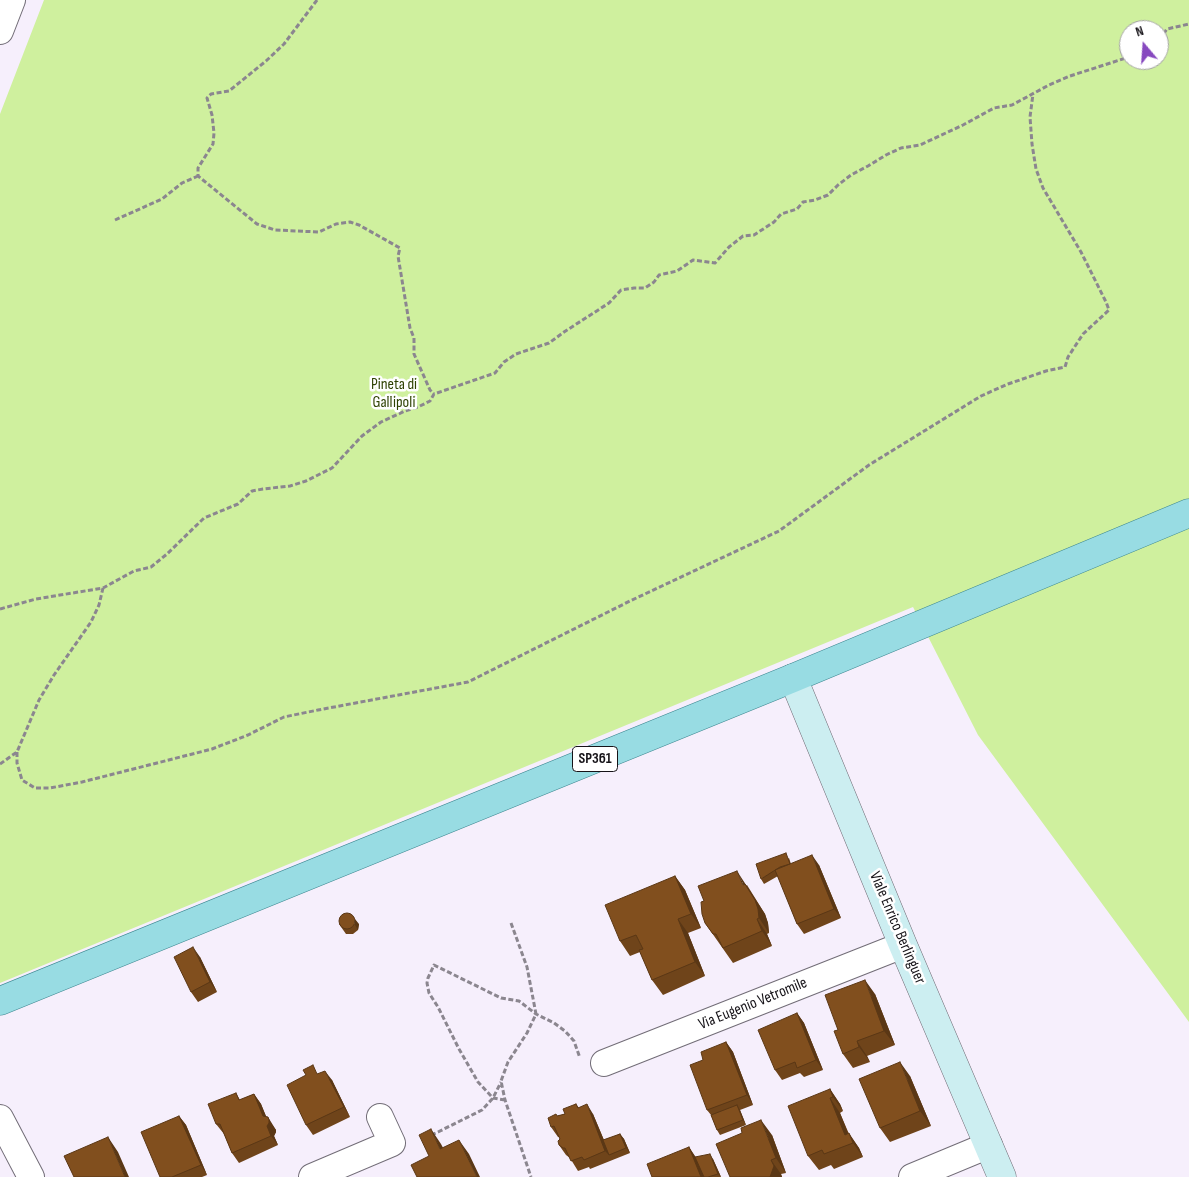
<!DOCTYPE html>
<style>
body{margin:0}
#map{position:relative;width:1189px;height:1177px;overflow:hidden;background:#f6effc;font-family:"Sofia Sans Condensed",sans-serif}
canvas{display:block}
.north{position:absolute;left:1119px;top:20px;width:50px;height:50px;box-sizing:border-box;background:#fff;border:1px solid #a2a1a3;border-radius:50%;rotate:342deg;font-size:14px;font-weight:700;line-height:20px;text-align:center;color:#161318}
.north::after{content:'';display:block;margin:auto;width:18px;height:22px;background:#8749bf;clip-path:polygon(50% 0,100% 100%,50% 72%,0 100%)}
</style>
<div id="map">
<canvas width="1189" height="1177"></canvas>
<div class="north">N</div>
</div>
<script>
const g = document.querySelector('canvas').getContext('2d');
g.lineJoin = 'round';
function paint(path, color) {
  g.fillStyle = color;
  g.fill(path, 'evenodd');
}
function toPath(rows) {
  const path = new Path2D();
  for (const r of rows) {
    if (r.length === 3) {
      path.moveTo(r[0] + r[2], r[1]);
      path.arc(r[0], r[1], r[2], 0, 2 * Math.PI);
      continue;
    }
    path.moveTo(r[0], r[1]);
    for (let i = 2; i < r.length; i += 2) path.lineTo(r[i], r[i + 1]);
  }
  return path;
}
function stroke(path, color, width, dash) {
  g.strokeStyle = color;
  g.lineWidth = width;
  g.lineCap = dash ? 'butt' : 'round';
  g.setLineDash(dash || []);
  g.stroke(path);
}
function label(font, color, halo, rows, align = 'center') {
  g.font = font + ' "Sofia Sans Condensed",sans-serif';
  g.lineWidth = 5;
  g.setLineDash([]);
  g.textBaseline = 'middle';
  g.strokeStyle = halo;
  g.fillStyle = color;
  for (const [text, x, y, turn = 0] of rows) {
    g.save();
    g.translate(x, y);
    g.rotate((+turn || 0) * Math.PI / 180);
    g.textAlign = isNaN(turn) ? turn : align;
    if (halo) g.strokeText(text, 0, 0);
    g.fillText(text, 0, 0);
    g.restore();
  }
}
paint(toPath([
 [44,0,1189,0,1189,1022,978,735,913,607,0,983,0,114],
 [1129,30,1159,30,1159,60,1129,60]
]), '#cff09e');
const street = toPath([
 [0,31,12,0],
 [604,1063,903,945],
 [0,1118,31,1177],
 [312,1177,392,1143,380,1117],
 [912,1177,989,1145]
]);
const secondary = toPath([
 [793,678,903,945,1002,1177]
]);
const primary = toPath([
 [0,1001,793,678,1189,513]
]);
stroke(street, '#726d77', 28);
stroke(secondary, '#726d77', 29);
stroke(primary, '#3e8790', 29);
stroke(toPath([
 [317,0,284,44,266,61,229,91,211,94,207,98,212,115,214,133,213,144,198,168,198,176,257,224,275,230,319,232,336,224,350,222,359,225,400,248,398,256,410,328,414,338,414,354,430,390,434,394],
 [1159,40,1167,29,1189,24],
 [115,220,162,199,182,183,198,176],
 [0,609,36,599,103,588,134,571,151,567,167,554,204,518,238,504,252,491,263,489,290,486,306,481,332,468,362,436,381,422,405,411,418,407,430,401,434,394,495,373,504,362,516,354,549,343,564,332,609,303,621,290,634,288,645,288,654,282,659,275,677,271,693,260,715,263,729,247,743,236,754,235,774,222,781,214,797,209,803,202,815,200,828,195,838,185,851,175,868,166,886,155,901,148,920,145,963,125,994,108,1012,105,1049,85,1070,76,1129,57],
 [17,752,17,763,22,780,35,788,50,788,82,782,212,749,248,735,284,717,318,710,468,682,630,601,779,531,869,465,981,396,1008,384,1046,371,1065,367,1068,357,1083,334,1109,310,1106,302,1081,252,1043,188,1036,169,1032,144,1030,117,1033,94],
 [0,764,17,752,39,700,54,675,91,622,99,605,103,588],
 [511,923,527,967,536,1014,527,1033,508,1062,501,1081,505,1100,531,1177],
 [505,1100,493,1098,478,1082,459,1049,438,1007,429,993,427,983,428,978,434,965,501,998,519,1001,536,1014,554,1023,565,1031,574,1041,580,1058],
 [431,1135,438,1132,482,1110,493,1098,501,1082]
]), '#8b868f', 3, [5, 2.5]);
stroke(street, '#fff', 26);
stroke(secondary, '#cceef1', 28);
stroke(primary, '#98dce3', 28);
paint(toPath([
 [789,858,791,864,819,865,841,918,804,934,797,924,778,876,764,884,761,879],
 [675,876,685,890,701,928,688,933,705,976,663,995,652,980,640,952,630,956,620,941],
 [747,885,765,914,768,923,769,933,767,934,772,946,733,963,705,923],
 [339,924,359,924,358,930,353,934,346,934],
 [200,957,217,992,198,1002,191,992],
 [875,994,895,1045,867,1056,870,1062,853,1068,843,1054,838,1030],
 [797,1013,804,1023,823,1070,804,1077,800,1073,782,1080,775,1070],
 [726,1042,733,1052,753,1105,740,1110,746,1125,720,1135,717,1130,711,1115,707,1110,703,1060],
 [319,1074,332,1080,350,1117,313,1135,306,1125],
 [910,1076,931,1126,890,1142,880,1128],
 [830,1089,840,1104,843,1111,840,1113,849,1134,859,1148,863,1157,834,1169,831,1165,819,1170,808,1156],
 [236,1093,240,1100,254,1094,261,1104,266,1117,276,1130,276,1132,274,1136,278,1145,239,1163,232,1153,224,1134,216,1124],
 [576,1104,579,1108,593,1114,604,1140,620,1134,624,1139,630,1153,590,1169,589,1167,578,1171,570,1158,566,1155,559,1145,560,1139,559,1137,558,1137,551,1127,557,1116,565,1114],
 [179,1116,186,1125,207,1175,202,1177,160,1177],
 [772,1135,786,1173,781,1174,782,1177,730,1177],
 [689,1147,695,1157,713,1159,721,1177,652,1177]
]), '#6f441a');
paint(toPath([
 [812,855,819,865,841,918,834,909],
 [737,871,765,914,768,923,769,933,759,918],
 [675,876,685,890,701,928,691,914],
 [355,919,359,924,358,930,355,925],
 [678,919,688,933,705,976,695,962],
 [757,919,767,934,772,946,762,931],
 [193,947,200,957,217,992,210,982],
 [865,980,875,994,895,1045,884,1031],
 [797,1013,804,1023,823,1070,816,1060],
 [857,1041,867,1056,870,1062,859,1047],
 [726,1042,733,1052,753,1105,747,1095],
 [900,1062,910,1076,931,1126,920,1111],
 [325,1071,332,1080,350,1117,344,1107],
 [830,1089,840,1104,843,1111,833,1097],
 [254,1094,261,1104,269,1123,268,1117,276,1130,276,1132,274,1136,278,1145,271,1136],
 [830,1098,840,1113,852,1143,845,1135],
 [587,1104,593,1114,610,1155,609,1155,605,1151],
 [737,1105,740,1110,746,1125,743,1120],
 [179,1116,186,1125,207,1175,201,1165],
 [761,1120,772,1135,786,1173,776,1158],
 [431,1129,441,1144,451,1163,440,1149],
 [849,1133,859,1148,863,1157,853,1143],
 [620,1134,624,1139,630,1153,626,1148],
 [108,1137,118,1152,129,1177,125,1177],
 [459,1140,469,1154,480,1177,477,1177],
 [689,1147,699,1162,705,1177,701,1177],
 [710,1154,713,1159,721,1177,718,1174],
 [771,1160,781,1174,782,1177,770,1177]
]), '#5a3715');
const building = toPath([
 [786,853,790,864,780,867,761,879,756,864,786,853],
 [812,855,834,909,797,924,775,870,812,855],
 [737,871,743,885,745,884,755,900,758,909,759,918,757,919,762,931,723,948,716,934,713,934,705,923,702,914,701,902,704,901,698,886,737,871],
 [675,876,691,914,678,919,695,962,652,980,639,950,643,949,636,935,620,941,605,905,675,876],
 [347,921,8],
 [193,947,210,982,191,992,174,957,193,947],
 [865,980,884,1031,857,1041,859,1047,843,1054,834,1031,838,1030,825,995,865,980],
 [797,1013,816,1060,797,1068,795,1062,775,1070,758,1030,797,1013],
 [726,1042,747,1095,707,1110,690,1065,703,1060,701,1052,726,1042],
 [900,1062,920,1111,880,1128,859,1079,900,1062],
 [313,1065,317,1074,325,1071,344,1107,306,1125,287,1085,306,1075,303,1070,313,1065],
 [830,1089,833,1097,830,1098,845,1135,849,1133,853,1143,824,1154,822,1150,808,1156,788,1106,830,1089],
 [236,1093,239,1100,254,1094,263,1116,268,1117,269,1120,269,1123,267,1126,271,1136,232,1153,220,1124,216,1124,208,1104,236,1093],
 [576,1104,578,1108,587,1104,605,1151,584,1160,582,1157,571,1161,565,1148,563,1148,559,1145,558,1141,560,1139,554,1126,551,1127,548,1118,556,1114,557,1116,565,1114,563,1109,576,1104],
 [737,1105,743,1120,717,1130,711,1115,737,1105],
 [179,1116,201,1165,172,1177,160,1177,141,1132,179,1116],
 [761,1120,776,1158,771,1160,774,1166,770,1177,730,1177,716,1144,742,1133,741,1128,761,1120],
 [431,1129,440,1149,459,1140,477,1177,417,1177,411,1165,429,1156,419,1135,431,1129],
 [620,1134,626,1148,609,1155,603,1140,620,1134],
 [108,1137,125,1177,74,1177,64,1156,108,1137],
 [689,1147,701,1177,652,1177,647,1164,689,1147],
 [710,1154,718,1174,708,1177,704,1177,695,1157,710,1154]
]);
paint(building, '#814f1e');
stroke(building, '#5a3715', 1);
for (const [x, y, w] of [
 [595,759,45]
]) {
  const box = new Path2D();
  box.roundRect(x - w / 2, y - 12.5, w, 25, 4);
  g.fillStyle = '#fff';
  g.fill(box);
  stroke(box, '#161318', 1);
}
label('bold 15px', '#161318', null, [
 ["SP361",595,759]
]);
label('16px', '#2f4203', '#fff', [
 ["Pineta di",394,385],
 ["Gallipoli",394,403]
]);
label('16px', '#161318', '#fff', [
 ["Viale Enrico Berlinguer",897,928,67],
 ["Via Eugenio Vetromile",753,1004,-22]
]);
</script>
